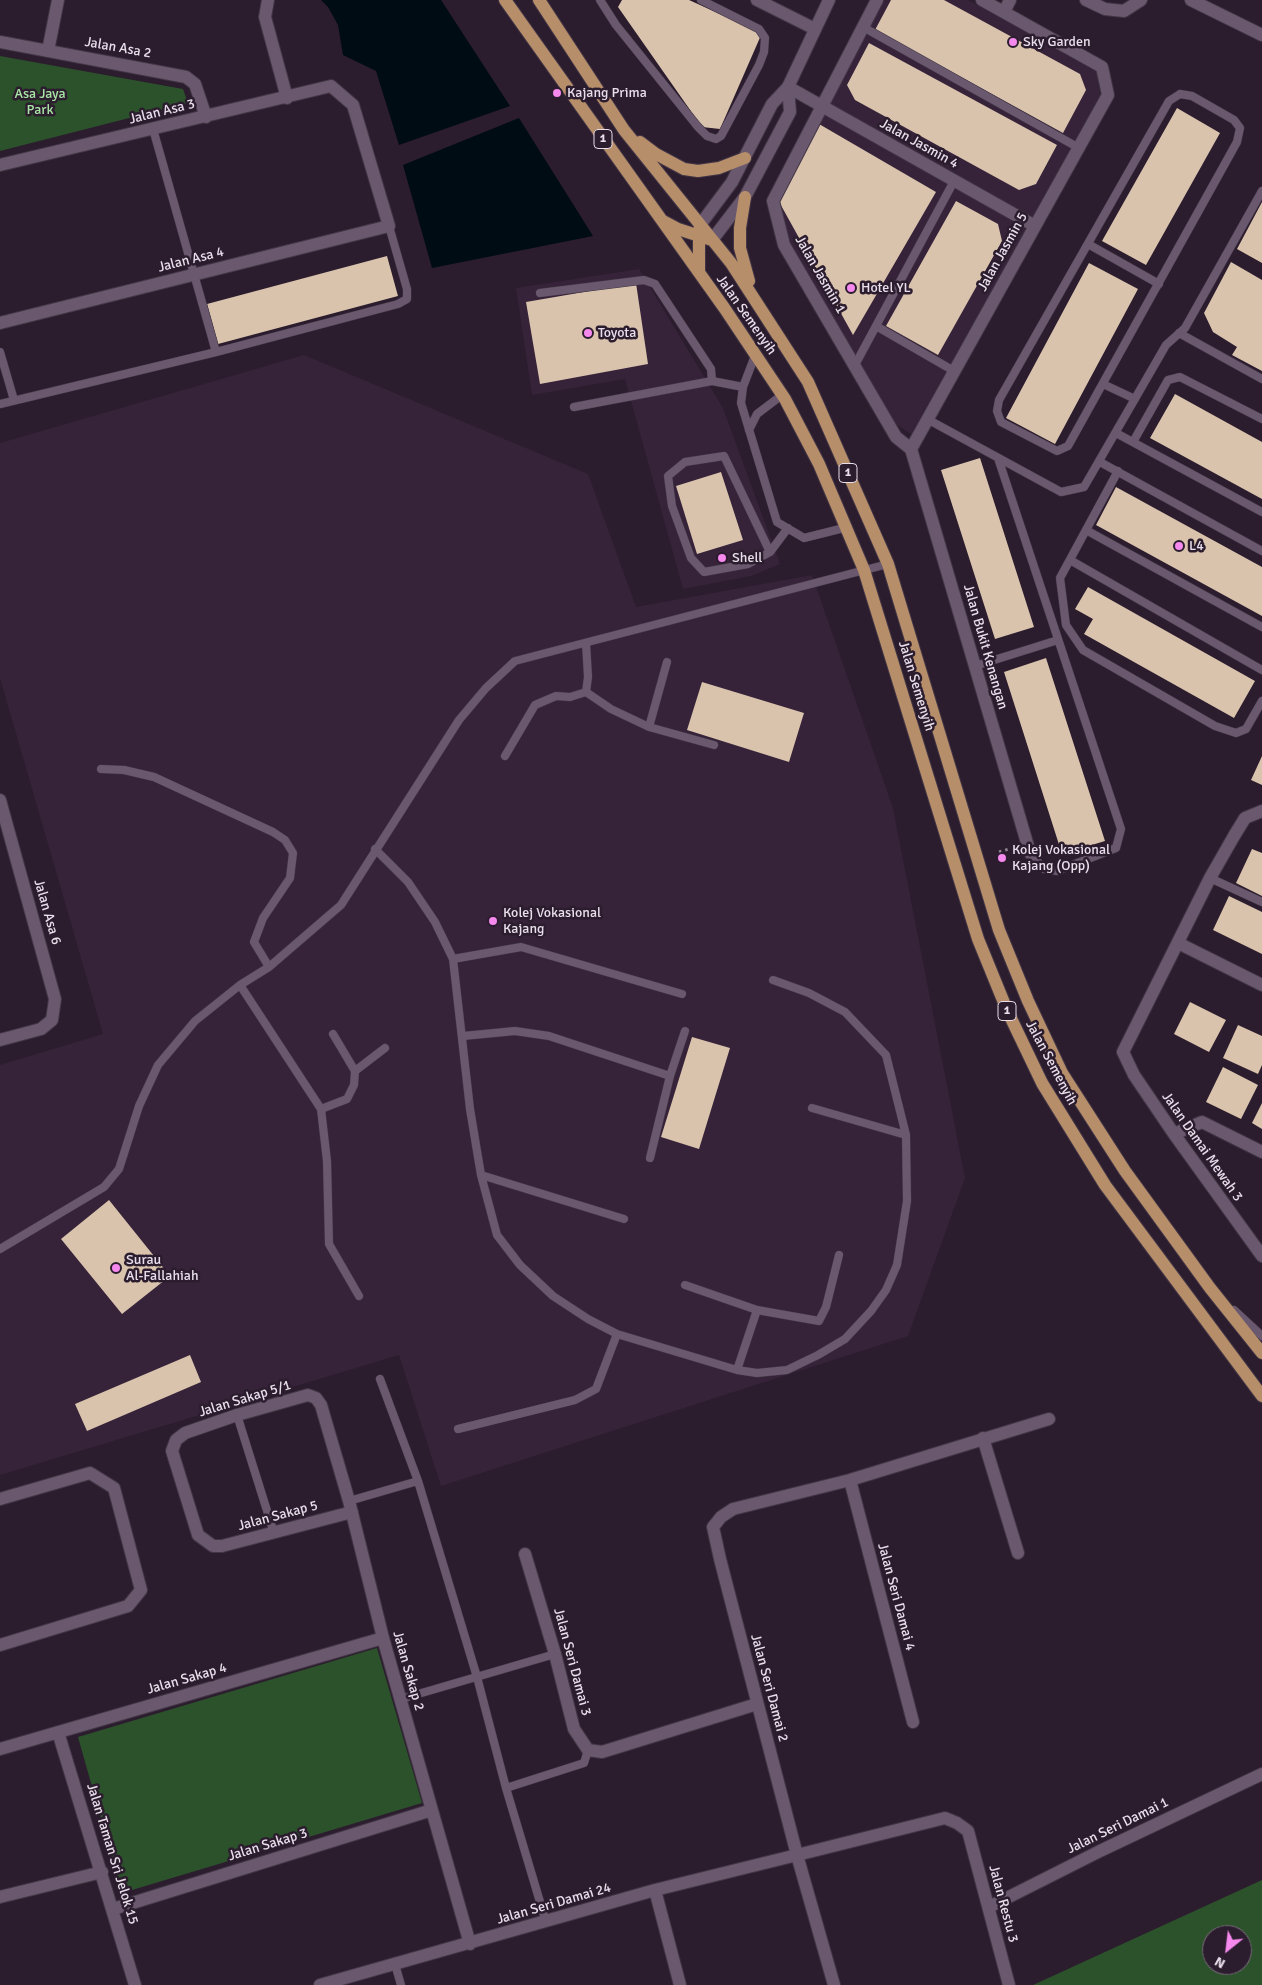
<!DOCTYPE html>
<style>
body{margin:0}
#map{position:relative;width:1262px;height:1985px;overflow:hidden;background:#2b1c2e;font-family:Signika,sans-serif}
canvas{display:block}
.north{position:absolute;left:1202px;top:1925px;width:50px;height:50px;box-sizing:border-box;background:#2b1c2e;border:1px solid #776a7a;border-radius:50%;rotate:209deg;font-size:14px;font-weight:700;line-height:20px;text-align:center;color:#e9dfeb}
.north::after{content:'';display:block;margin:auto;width:18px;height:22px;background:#f689ee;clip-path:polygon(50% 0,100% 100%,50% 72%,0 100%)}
</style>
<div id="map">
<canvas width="1262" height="1985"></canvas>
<div class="north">N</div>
</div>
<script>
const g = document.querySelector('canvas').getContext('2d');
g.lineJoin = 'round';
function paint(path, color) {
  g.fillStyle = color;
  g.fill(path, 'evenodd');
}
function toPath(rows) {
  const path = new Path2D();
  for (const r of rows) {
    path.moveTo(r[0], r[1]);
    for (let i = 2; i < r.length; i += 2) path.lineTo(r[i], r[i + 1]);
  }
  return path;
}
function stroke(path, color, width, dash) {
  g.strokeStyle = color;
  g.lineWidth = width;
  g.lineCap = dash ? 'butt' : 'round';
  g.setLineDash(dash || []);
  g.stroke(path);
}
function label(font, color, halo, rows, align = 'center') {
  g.font = font + ' Signika,sans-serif';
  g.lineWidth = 5;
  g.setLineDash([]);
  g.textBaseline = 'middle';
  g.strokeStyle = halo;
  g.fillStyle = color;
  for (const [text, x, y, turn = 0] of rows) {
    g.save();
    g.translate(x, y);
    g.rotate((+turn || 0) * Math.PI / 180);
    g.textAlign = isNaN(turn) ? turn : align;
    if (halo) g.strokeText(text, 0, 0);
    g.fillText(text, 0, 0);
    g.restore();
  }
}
paint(toPath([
 [883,0,968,0,1097,72,1100,95,911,434,896,424,789,240,776,199],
 [639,269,723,408,780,564,751,576,683,589,625,379,532,395,516,288],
 [304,355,588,474,636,607,812,575,893,808,965,1178,908,1336,441,1486,399,1355,0,1475,0,1065,103,1034,0,678,0,443]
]), '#36233a');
paint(toPath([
 [0,56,183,89,188,103,0,151],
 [377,1648,422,1803,122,1893,78,1737],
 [1262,1880,1262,1985,1033,1985],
 [1212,1935,1242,1935,1242,1965,1212,1965]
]), '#2c522b');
paint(toPath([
 [321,0,441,0,510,106,399,145,376,71,343,55,338,25,328,7],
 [519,118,593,236,432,268,403,165]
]), '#000c13');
paint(toPath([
 [622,0,689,0,762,33,720,129,702,127,618,7],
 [891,0,944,0,1080,74,1086,90,1063,133,875,30],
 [869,43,1057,145,1036,184,1019,190,855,100,847,85],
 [1177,108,1220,133,1146,265,1102,241],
 [819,124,936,192,853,335,778,200],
 [956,201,998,224,1002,241,938,355,886,326],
 [1262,202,1262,263,1237,249],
 [387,256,398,296,218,344,207,304],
 [1231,262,1262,280,1262,371,1232,355,1237,347,1213,332,1204,313],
 [1089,263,1138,289,1055,444,1006,418],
 [636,283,648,364,540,384,526,302],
 [1175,394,1262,442,1262,499,1150,438],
 [980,458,1034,627,995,639,941,470],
 [721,472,743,540,697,554,676,486],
 [1116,487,1262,567,1262,616,1096,525],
 [1088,587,1255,681,1234,718,1084,634,1093,619,1075,609],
 [1046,658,1105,841,1062,854,1004,672],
 [702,682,804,713,789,762,687,730],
 [1262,756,1262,785,1251,780],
 [1252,849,1262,853,1262,896,1236,883],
 [1229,896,1262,912,1262,954,1213,930],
 [1190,1002,1226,1020,1209,1052,1174,1034],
 [1238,1025,1262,1036,1262,1065,1258,1074,1223,1058],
 [692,1037,730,1048,699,1149,661,1137],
 [1223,1067,1258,1085,1241,1119,1206,1102],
 [1262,1103,1262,1129,1252,1123],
 [109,1200,170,1276,122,1314,61,1239],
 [190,1355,201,1382,87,1431,75,1404]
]), '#d9c3ac');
const service = toPath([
 [600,0,616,25,698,127,707,136,716,139,721,136,759,65,764,52,765,38,759,29,701,0],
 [863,27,1079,148],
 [1180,94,1192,96,1234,120,1240,128,1237,142,1068,446,1057,451,1001,422,997,411,999,400,1169,101,1180,94],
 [153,129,216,352],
 [1088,244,1159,284],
 [540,293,644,280,655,284,711,369,712,381],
 [876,326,954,371],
 [1179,333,1262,379],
 [0,352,14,400],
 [756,353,743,387,741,403,777,522,804,538,848,527],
 [855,365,954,181],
 [1103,384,1135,399],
 [0,404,216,352,398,304,407,299,407,289,389,226],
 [574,407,712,381,743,387],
 [927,419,1061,492,1084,487,1166,345,1185,328,1262,191],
 [749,430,757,414,782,395],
 [1116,433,1262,512],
 [1133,442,1168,380,1180,377,1262,419],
 [998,458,1121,829,1116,848,1057,871,1044,869,1030,853],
 [1100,462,1262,551],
 [1118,471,1060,578,1066,625,1083,650,1215,726,1236,733,1246,729,1262,701],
 [1086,530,1262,627],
 [770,552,724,456,685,462,668,476,672,506,691,558,704,572,748,564,770,552,788,528],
 [1070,560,1262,670],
 [975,666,1058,640],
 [586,692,611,709,649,727,714,745],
 [649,727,667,662],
 [505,756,535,705,556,696,570,697,586,692,588,677,586,643],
 [101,769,124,770,154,777,273,832,285,840,293,853,290,878,263,918,254,942,269,967],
 [375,849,408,882,435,922,453,959,470,1109,481,1175,497,1235,520,1265,553,1296,588,1319,617,1334,737,1370,757,1373,787,1370,818,1355,845,1339,871,1311,886,1290,897,1265,907,1201,906,1135,886,1055,845,1012,809,993,773,980],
 [1210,878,1262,902],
 [453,959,521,947,682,994],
 [240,985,321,1109,327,1161,329,1244,359,1296],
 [463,1036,515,1031,549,1036,670,1076],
 [355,1071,385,1048],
 [812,1108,906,1135],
 [321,1109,347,1099,354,1085,355,1071,333,1034],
 [650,1158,670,1076,685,1031],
 [481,1175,624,1219],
 [0,1249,104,1187,119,1169,139,1106,158,1065,195,1021,240,985,269,967,341,905,459,720,486,688,515,661,888,564],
 [685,1285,757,1310],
 [1234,1310,1262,1336],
 [737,1370,757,1310,819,1321,826,1307,839,1255],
 [380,1379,418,1481,477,1677,506,1788,546,1922],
 [237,1415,274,1533],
 [458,1429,575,1400,596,1389,617,1334],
 [349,1501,418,1481],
 [401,1699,555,1654],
 [506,1788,584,1763,588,1750],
 [395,1964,401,1985]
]);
const minor = toPath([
 [268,0,265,17,287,98],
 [757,0,815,29],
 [877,0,773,201,784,245,896,437,911,449],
 [1086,0,1105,9,1124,11,1141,0],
 [1191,0,1262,35],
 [1004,12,1010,0],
 [0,42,186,77,195,84,206,117],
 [48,51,58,0],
 [788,87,1035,226],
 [0,165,331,86,353,105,389,226,0,323],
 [911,449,1108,95,1102,67,982,0],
 [911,449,1030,853],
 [0,800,55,999,52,1020,41,1029,0,1040],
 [1262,811,1245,818,1234,836,1210,878,1123,1052,1134,1075,1174,1134,1262,1256],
 [1178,943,1262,985],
 [1174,1134,1202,1122,1262,1152],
 [983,1438,1018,1553],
 [850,1480,913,1722],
 [0,1499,90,1473,114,1488,141,1590,128,1606,0,1645],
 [352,1512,222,1546,213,1546,198,1535,172,1451,176,1440,185,1433,237,1415,308,1395,316,1398,321,1405,349,1501,383,1638,470,1944],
 [525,1554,555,1654,574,1729,588,1750,602,1752,757,1704],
 [58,1732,135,1985],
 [0,1749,383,1638],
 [655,1890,680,1985],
 [0,1897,102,1872],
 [989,1907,1100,1851,1262,1774],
 [113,1909,432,1810],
 [320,1985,655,1890,797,1855,720,1559,713,1527,721,1517,733,1509,850,1480,1049,1419],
 [834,1985,797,1855,945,1818,957,1823,968,1831,1009,1985]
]);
const tertiary = toPath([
 [700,225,732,182,772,104,788,87,829,0],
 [712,240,745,197,790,112,788,87]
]);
const primary = toPath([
 [505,0,725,309,785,399,819,464,864,570,978,939,1007,1010,1042,1083,1105,1185,1262,1396],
 [539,0,624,130,731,263,808,382,888,564,999,930,1028,1001,1062,1073,1125,1171,1210,1288,1262,1353],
 [640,142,656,154,684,169,698,171,719,168,745,158],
 [745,197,740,228,740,248,749,281],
 [663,221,678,229,712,240],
 [699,272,699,230]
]);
stroke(service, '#423645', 9);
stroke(minor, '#423645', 14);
stroke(tertiary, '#423645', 14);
stroke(primary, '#423645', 14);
stroke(toPath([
 [999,852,1015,847]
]), '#908493', 3, [2.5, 4]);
stroke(service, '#6a586e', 8);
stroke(minor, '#6a586e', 12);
stroke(tertiary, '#6a586e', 12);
stroke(primary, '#b78e6a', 12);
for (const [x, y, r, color] of [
 [1013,42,5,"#f689ee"],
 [557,93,5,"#f689ee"],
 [851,288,5,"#f689ee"],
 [588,333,5,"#f689ee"],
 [1179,546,5,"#f689ee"],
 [722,558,5,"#f689ee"],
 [1002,858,5,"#f689ee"],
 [493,921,5,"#f689ee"],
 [116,1268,5,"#f689ee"]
]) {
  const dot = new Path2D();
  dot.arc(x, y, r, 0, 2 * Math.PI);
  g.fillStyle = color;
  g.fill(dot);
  stroke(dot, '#2b1c2e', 2);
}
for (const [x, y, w] of [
 [603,139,18],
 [848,473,18],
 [1007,1011,18]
]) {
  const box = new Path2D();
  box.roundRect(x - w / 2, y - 9.5, w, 19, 4);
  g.fillStyle = '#2b1c2e';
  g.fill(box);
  stroke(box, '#e9dfeb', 1);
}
label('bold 12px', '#e9dfeb', null, [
 ["1",603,139],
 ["1",848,473],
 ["1",1007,1011]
]);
label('14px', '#e9dfeb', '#2b1c2e', [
 ["Sky Garden",1023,42],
 ["Kajang Prima",567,93],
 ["Hotel YL",861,288],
 ["Toyota",598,333],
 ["L4",1189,546],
 ["Shell",732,558],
 ["Kolej Vokasional",1012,850],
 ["Kajang (Opp)",1012,866],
 ["Kolej Vokasional",503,913],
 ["Kajang",503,929],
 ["Surau",126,1260],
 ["Al-Fallahiah",126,1276]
], 'left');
label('14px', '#e9dfeb', '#2b1c2e', [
 ["Jalan Asa 2",118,48,10],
 ["Jalan Asa 3",162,112,-14],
 ["Jalan Jasmin 4",919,144,29],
 ["Jalan Jasmin 5",1003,252,-61],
 ["Jalan Asa 4",191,260,-14],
 ["Jalan Jasmin 1",820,275,60],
 ["Jalan Semenyih",746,315,55],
 ["Jalan Bukit Kenangan",985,647,74],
 ["Jalan Semenyih",916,686,73],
 ["Jalan Asa 6",47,912,74],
 ["Jalan Semenyih",1051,1063,62],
 ["Jalan Damai Mewah 3",1202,1147,55],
 ["Jalan Sakap 5/1",245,1399,-17],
 ["Jalan Sakap 5",278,1516,-15],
 ["Jalan Seri Damai 4",896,1597,75],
 ["Jalan Seri Damai 3",572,1662,75],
 ["Jalan Sakap 2",408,1671,74],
 ["Jalan Sakap 4",187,1679,-16],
 ["Jalan Seri Damai 2",769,1688,75],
 ["Jalan Seri Damai 1",1118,1826,-26],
 ["Jalan Sakap 3",268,1845,-17],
 ["Jalan Taman Sri Jelok 15",112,1854,73],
 ["Jalan Seri Damai 24",554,1904,-16],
 ["Jalan Restu 3",1003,1904,75]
]);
label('14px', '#a8e5a5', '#2b1c2e', [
 ["Asa Jaya",40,94],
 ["Park",40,110]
]);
</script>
